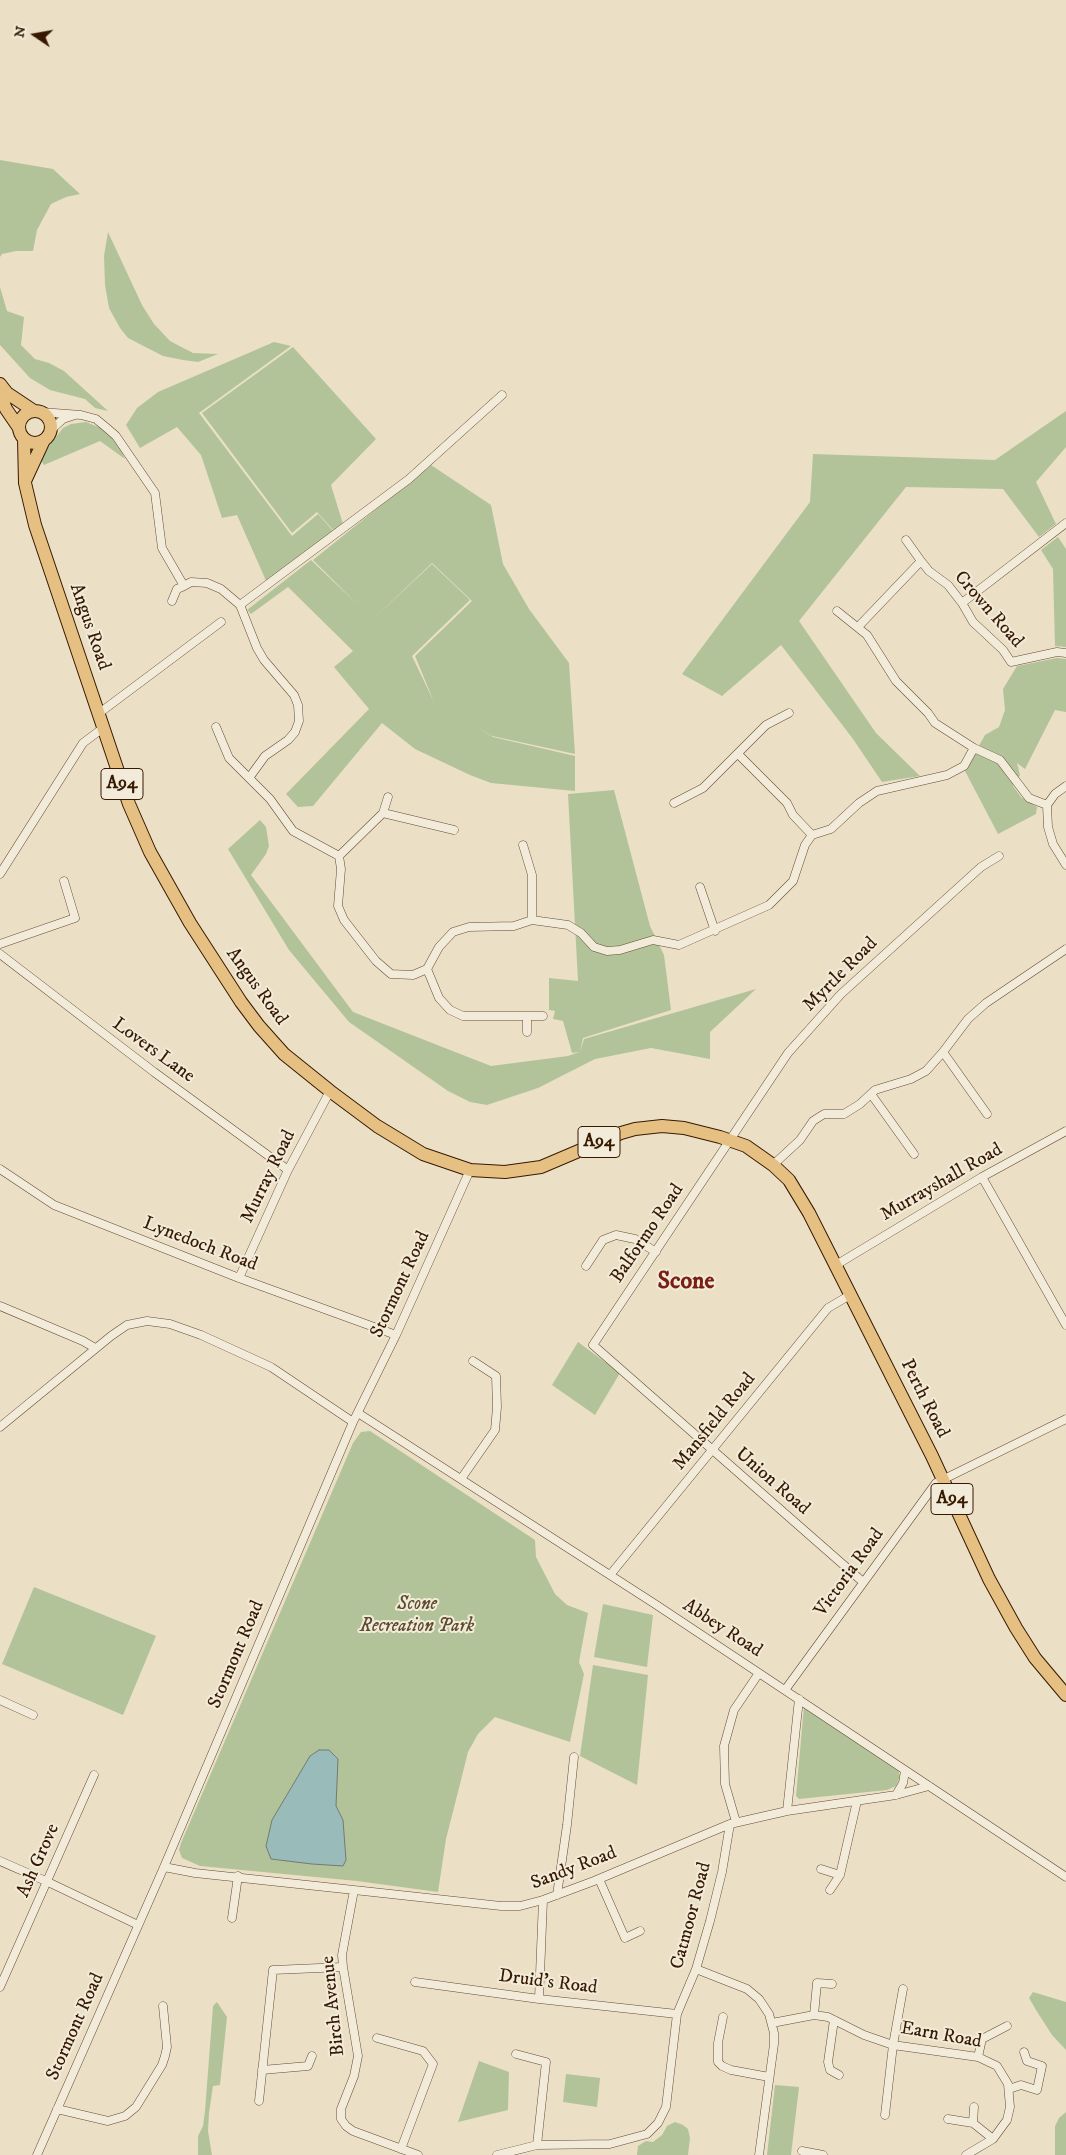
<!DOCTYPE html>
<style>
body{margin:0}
#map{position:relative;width:1066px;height:2155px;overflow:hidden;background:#ebe0c6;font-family:"IM FELL DW Pica",serif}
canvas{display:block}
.north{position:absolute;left:10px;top:10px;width:50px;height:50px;-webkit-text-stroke:4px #f2ebda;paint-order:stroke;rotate:282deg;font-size:14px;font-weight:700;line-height:20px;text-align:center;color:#371901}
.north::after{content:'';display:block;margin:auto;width:18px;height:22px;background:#371901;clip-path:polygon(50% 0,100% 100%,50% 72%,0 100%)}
</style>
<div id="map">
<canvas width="1066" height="2155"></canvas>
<div class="north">N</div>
</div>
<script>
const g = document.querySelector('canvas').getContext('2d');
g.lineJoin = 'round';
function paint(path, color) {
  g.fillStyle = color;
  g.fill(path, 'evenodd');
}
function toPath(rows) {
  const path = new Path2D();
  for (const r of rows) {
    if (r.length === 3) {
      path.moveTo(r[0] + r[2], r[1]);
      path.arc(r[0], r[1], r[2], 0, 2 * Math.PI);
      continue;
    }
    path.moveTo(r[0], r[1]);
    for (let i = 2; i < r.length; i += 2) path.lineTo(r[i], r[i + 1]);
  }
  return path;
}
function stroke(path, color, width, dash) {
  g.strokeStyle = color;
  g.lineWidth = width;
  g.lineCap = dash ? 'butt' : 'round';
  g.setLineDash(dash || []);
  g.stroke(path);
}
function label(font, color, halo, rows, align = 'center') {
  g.font = font + ' "IM FELL DW Pica",serif';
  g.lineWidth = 4;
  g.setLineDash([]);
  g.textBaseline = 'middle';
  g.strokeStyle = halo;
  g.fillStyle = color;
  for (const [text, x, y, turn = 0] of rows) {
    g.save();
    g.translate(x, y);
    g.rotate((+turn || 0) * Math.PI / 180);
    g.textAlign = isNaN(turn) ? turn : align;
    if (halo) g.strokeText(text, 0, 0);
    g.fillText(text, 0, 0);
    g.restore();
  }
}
paint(toPath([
 [0,160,53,169,80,194,66,197,51,204,37,230,33,251,16,251,2,254,0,257],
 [108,232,142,305,154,324,170,341,193,353,218,354,198,362,183,360,163,356,128,338,120,328,109,308,105,285,104,256],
 [0,287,7,311,24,317,21,345,35,359,49,363,64,371,108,411,95,408,85,399,50,390,30,378,0,345],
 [274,342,291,346,199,413,292,536,318,514,334,532,267,583,237,515,222,518,201,455,177,427,140,448,126,425,137,408,158,392],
 [293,347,376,439,331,485,343,524,334,531,317,512,292,533,202,413],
 [1066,411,1066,447,1036,482,1056,524,1039,537,1003,489,906,487,799,621,876,733,920,776,882,782,853,739,781,645,722,696,682,674,810,502,813,454,995,460],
 [86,422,101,428,109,435,119,446,125,459,100,441,44,465,41,461,49,446,63,428,71,424],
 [431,465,491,505,503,564,529,609,569,663,575,754,492,736,473,725,493,737,575,756,575,791,491,783,470,775,415,749,382,723,313,806,298,807,286,794,369,709,334,667,353,651,288,587,251,614,247,610,311,560,358,605,313,560],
 [432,563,472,601,415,656,434,702,412,656,470,600,432,564,372,620],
 [1058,537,1066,549,1066,647,1055,646,1053,569,1041,550],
 [1057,658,1066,659,1066,712,1055,710,1025,769,1017,763,1020,775,1013,786,1021,797,1037,807,1036,814,998,834,965,771,985,735,999,727,1005,710,1003,689,1017,666],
 [614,790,650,926,664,955,671,1010,583,1038,580,1052,584,1039,756,989,710,1032,710,1059,651,1048,595,1059,538,1088,487,1105,470,1102,448,1091,349,1022,289,950,228,849,260,820,266,827,269,846,266,854,251,875,353,1012,491,1066,568,1056,579,1052,572,1053,563,1021,553,1019,555,1011,549,1010,549,978,578,981,568,794],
 [578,1342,620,1373,595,1415,552,1385],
 [370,1431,535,1540,536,1557,555,1594,567,1605,588,1613,579,1662,584,1674,570,1742,495,1717,478,1734,468,1752,459,1788,446,1839,438,1892,357,1881,200,1866,182,1858,179,1850,181,1843,353,1443,361,1432],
 [34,1587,156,1636,123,1715,2,1664],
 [603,1604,653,1615,647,1667,594,1657],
 [593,1665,648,1675,637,1785,580,1756],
 [804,1706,898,1768,900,1777,896,1786,887,1790,799,1799,796,1796],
 [1033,1992,1066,2002,1066,2050,1052,2035,1036,2010,1029,1998],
 [217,2002,227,2017,220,2085,213,2086,209,2113,208,2131,212,2155,198,2155,198,2136,203,2126,205,2111,213,2006],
 [479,2061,509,2072,508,2110,458,2122],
 [566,2074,600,2078,597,2107,563,2102],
 [775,2085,799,2087,791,2155,767,2155],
 [1066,2112,1066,2155,1055,2155,1055,2126,1059,2118],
 [675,2122,683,2125,688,2129,690,2138,688,2155,637,2155,638,2146,646,2141,653,2142,662,2135,667,2126]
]), '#b2c399');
const water = toPath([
 [319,1750,329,1750,338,1759,336,1806,343,1820,346,1860,343,1866,312,1864,271,1859,266,1846,272,1820,310,1756,319,1750]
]);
paint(water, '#99bcbb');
stroke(water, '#727b71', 1);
const minor = toPath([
 [41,412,81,415,96,419,108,429,116,436,155,493,162,548,184,586,191,582,207,583,221,589,240,605,257,648,264,660,294,695,298,705,299,721,295,732,288,740,265,756,249,778,270,799,293,831,339,856,341,869,338,906,344,920,376,961,391,974,413,975,427,969,439,947,453,932,469,927,514,926,532,920,568,925,581,933,594,947,607,951,620,950,653,940,679,945,769,905,793,881,805,845,812,835,831,829,859,803,877,791,947,775,964,766,974,748],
 [51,430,63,419,75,415],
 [921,561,929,571,948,585,962,603,973,622,1003,650,1011,662,1057,652,1066,653],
 [172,601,177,589,184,586],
 [962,603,1066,523],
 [240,605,409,479,502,395],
 [837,611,867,635,896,681,928,713,935,723,974,748,1000,760,1029,798,1047,805],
 [858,627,921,561,906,540],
 [98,714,221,622],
 [216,727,229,758,249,778],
 [738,754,787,803,793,815,812,835],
 [1066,786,1055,794,1047,805,1048,827,1053,844,1066,865],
 [674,803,703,788,766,725,789,713],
 [383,813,388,797],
 [523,845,532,875,532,920],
 [339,856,383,813,454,830],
 [0,874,83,743,103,728],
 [700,887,715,931],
 [0,944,75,918,64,881],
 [0,954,154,1072,288,1170],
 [427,969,439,998,450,1010,463,1016,543,1016],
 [527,1016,527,1032],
 [943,1052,987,1114],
 [871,1094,914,1154],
 [773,1165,800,1140,813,1121,824,1114,844,1114,860,1104,875,1090,911,1079,926,1071,943,1052,968,1019,986,1003,1066,949],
 [0,1169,54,1205,239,1278,396,1335],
 [982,1177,1066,1325],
 [836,1265,982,1177,1066,1131],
 [586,1266,603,1240,616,1235,635,1239,656,1252],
 [239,1278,288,1170,330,1091],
 [0,1306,83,1341,95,1348],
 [358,1413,655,1604,1066,1877],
 [0,1427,111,1336,127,1325,147,1321,170,1324,201,1335,271,1367,353,1422],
 [461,1479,495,1430,497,1407,496,1376,473,1361],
 [610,1575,828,1308,850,1295],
 [863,1582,593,1345,788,1053,841,994,981,867,999,856],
 [785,1690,936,1483,1066,1419],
 [0,1700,33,1715],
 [896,1795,903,1783,905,1771],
 [787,1811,799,1699],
 [736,1822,725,1784,724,1746,734,1710,759,1673],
 [0,1861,48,1882,138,1925],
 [164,1867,195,1873,354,1890,501,1906,520,1906,543,1900,594,1881,730,1824,787,1811,896,1795,929,1786],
 [821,1869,840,1875],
 [599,1879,625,1938,640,1931],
 [354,1890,342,1955,343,1967,358,2056,354,2076,341,2109,341,2119,346,2126,353,2131,418,2155],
 [830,1890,840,1875,857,1801],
 [557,1895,567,1825,574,1757],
 [232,1918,238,1876],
 [696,1969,747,1989,759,1999,769,2014,774,2033,774,2044,759,2155],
 [415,1982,539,1999,677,2014],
 [0,1987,94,1775],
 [539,1999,543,1900],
 [814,2015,817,1983,832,1984],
 [723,2017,718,2043,718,2062,722,2066,731,2070,769,2077],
 [834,2020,828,2062,830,2070,839,2075],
 [772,2023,814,2015,828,2017,864,2035,893,2045,978,2057,997,2066,1008,2084,1010,2107,1007,2120,993,2139,966,2155],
 [377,2038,423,2051,433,2064,401,2149],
 [516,2054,546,2062,537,2145],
 [978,2057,982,2039,1007,2026],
 [262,2070,308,2066,312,2056],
 [1009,2089,1021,2085,1037,2090,1042,2066,1027,2061,1024,2052],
 [259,2101,273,1970,343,1967],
 [57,2109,108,2121,125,2116,136,2107,162,2065,165,2056,167,2047,163,2006],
 [885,2115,893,2045,903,1989],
 [948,2119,973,2123,993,2139],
 [973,2123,974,2107],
 [802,2151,823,2155],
 [37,2155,164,1867,353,1422,396,1335,470,1170],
 [497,2155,537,2145,610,2144,647,2134,658,2123,666,2107,677,2014,696,1969,710,1921,722,1872,730,1824]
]);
const primary = toPath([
 [0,384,7,393,34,411],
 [0,394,6,409,19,428],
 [35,427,16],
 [24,439,25,483,35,525,129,804,150,852,190,923,241,1002,259,1026,284,1054,330,1091,377,1126,423,1154,470,1170,505,1172,541,1167,621,1133,635,1129,662,1126,684,1128,720,1137,746,1146,773,1165,789,1180,809,1213,932,1456,989,1579,1016,1628,1035,1658,1066,1695],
 [25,481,44,440]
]);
stroke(minor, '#644b32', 9);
stroke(primary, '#371901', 14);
stroke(minor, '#f2ebda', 8);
stroke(primary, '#e6c083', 12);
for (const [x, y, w] of [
 [122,784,42],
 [599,1142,42],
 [952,1499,42]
]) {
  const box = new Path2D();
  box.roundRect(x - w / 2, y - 15.5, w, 31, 4);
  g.fillStyle = '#f2ebda';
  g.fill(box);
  stroke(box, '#371901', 1);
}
label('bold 18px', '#371901', null, [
 ["A94",122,784],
 ["A94",599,1142],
 ["A94",952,1499]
]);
label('19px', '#371901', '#f2ebda', [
 ["Crown Road",988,610,49],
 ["Angus Road",89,627,71],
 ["Myrtle Road",841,975,-45],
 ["Angus Road",256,987,54],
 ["Lovers Lane",153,1051,36],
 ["Murray Road",269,1177,-64],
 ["Murrayshall Road",942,1183,-30],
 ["Balformo Road",648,1234,-56],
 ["Lynedoch Road",200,1245,21],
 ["Stormont Road",401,1285,-65],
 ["Perth Road",924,1399,63],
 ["Mansfield Road",715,1422,-51],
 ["Union Road",772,1482,41],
 ["Victoria Road",850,1573,-54],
 ["Abbey Road",722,1629,33],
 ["Stormont Road",237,1655,-67],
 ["Ash Grove",39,1861,-66],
 ["Sandy Road",574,1869,-21],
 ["Catmoor Road",692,1916,-75],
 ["Druid's Road",548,1983,7],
 ["Birch Avenue",334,2006,-96],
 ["Stormont Road",76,2027,-66],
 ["Earn Road",941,2036,10]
]);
label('italic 19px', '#5c4c2f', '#f2ebda', [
 ["Scone",417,1605],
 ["Recreation Park",417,1627]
]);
label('bold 24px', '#7a1f14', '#f2ebda', [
 ["Scone",686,1283]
]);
</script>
